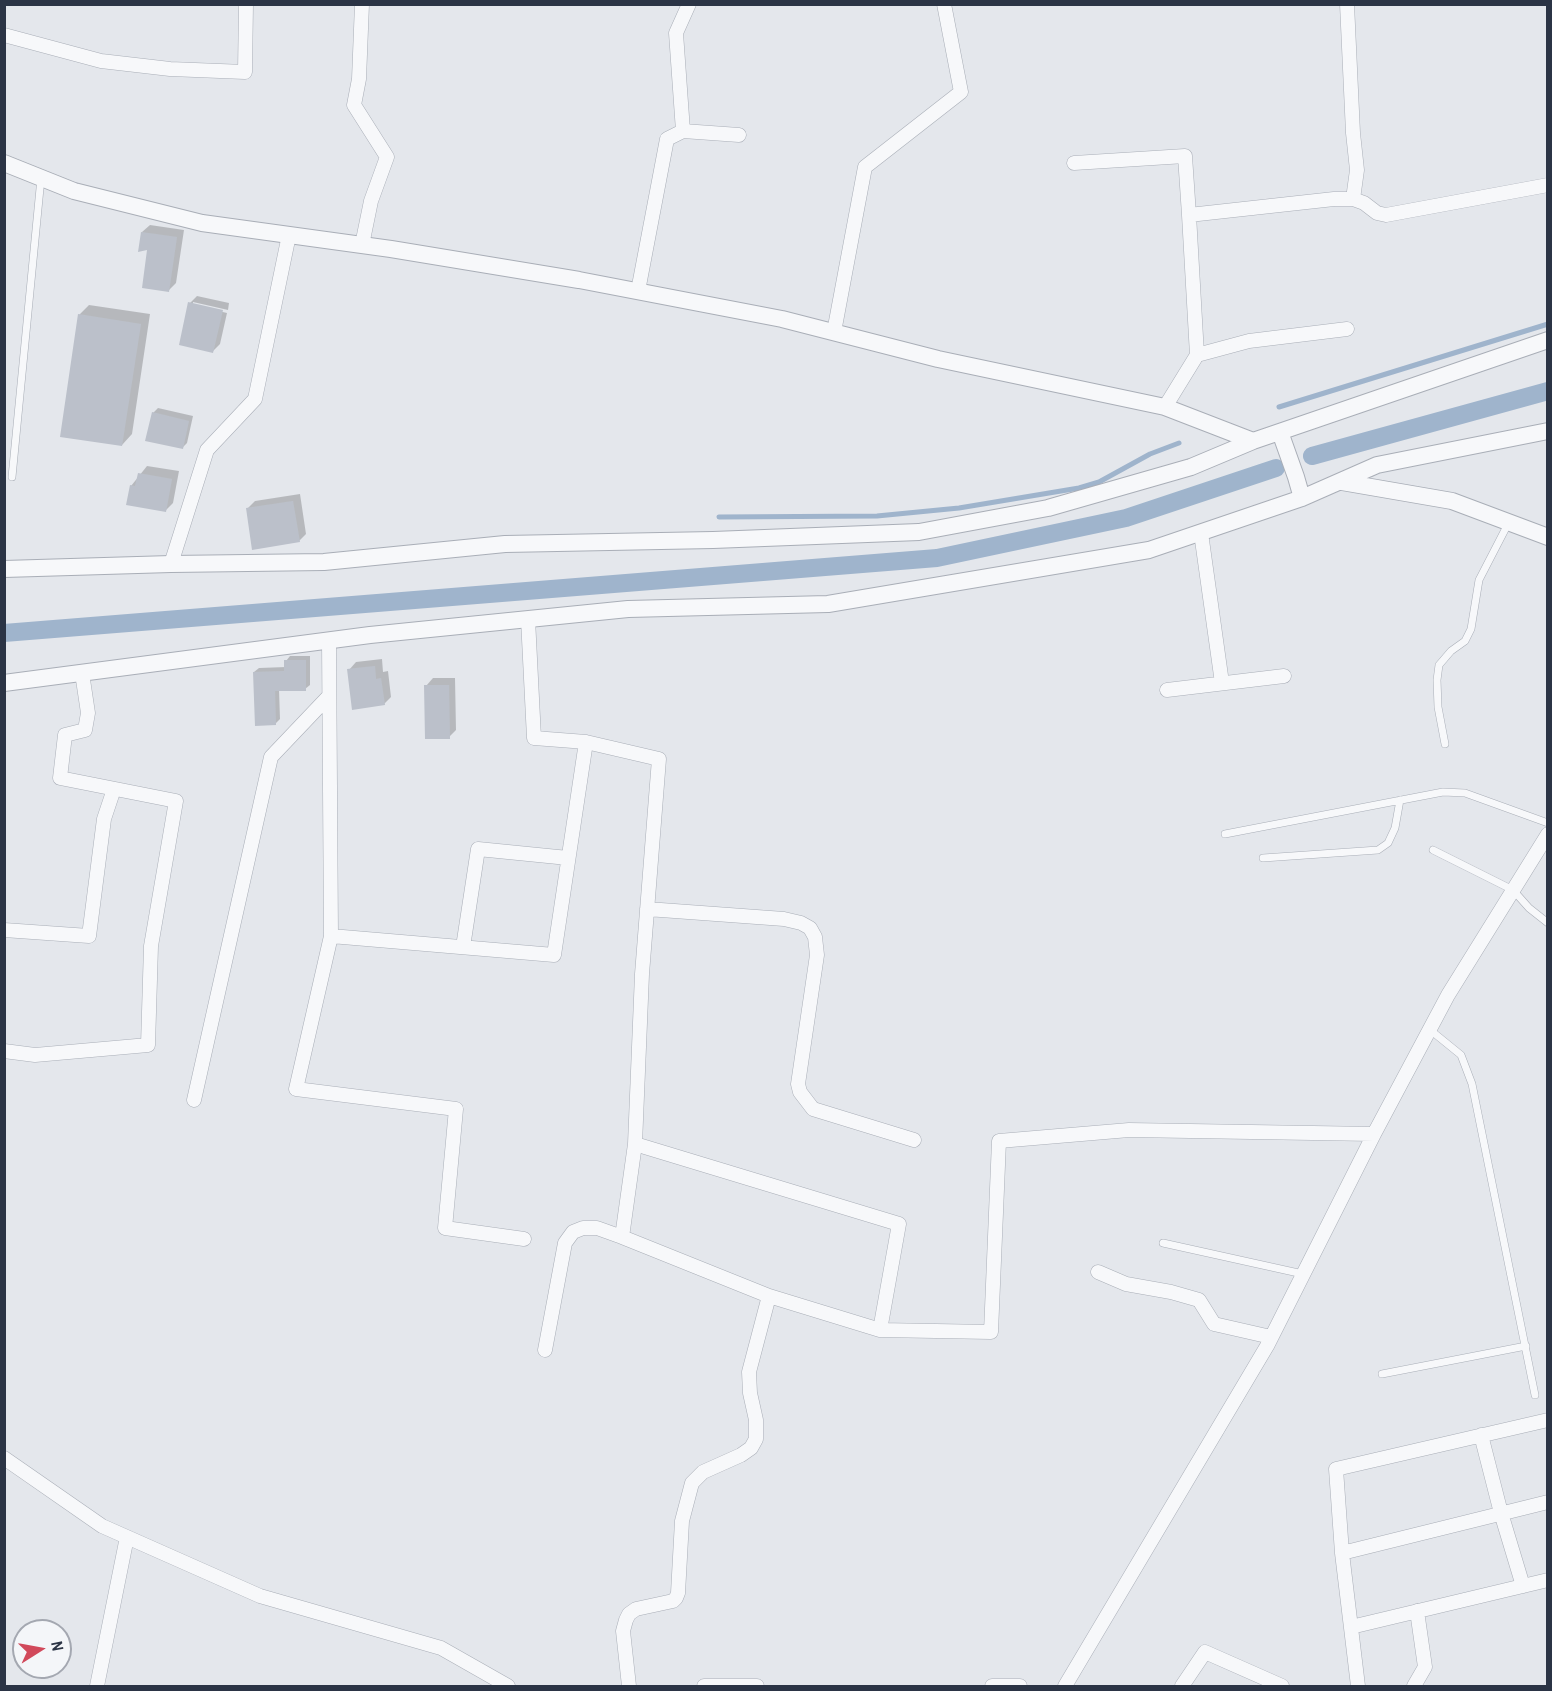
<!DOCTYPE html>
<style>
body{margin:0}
#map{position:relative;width:1552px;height:1691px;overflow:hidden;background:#e4e7ec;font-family:"Archivo Narrow",sans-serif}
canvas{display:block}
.frame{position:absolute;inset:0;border:6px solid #2b3445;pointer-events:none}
.north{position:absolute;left:12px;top:1619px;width:60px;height:60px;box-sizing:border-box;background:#f4f6f9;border:2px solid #a4a8b1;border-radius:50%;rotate:79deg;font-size:16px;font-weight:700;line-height:24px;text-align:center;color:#2b3445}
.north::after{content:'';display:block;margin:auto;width:21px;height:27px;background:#d1495b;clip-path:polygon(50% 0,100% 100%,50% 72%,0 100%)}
</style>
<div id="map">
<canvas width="1552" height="1691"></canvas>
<div class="frame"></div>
<div class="north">N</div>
</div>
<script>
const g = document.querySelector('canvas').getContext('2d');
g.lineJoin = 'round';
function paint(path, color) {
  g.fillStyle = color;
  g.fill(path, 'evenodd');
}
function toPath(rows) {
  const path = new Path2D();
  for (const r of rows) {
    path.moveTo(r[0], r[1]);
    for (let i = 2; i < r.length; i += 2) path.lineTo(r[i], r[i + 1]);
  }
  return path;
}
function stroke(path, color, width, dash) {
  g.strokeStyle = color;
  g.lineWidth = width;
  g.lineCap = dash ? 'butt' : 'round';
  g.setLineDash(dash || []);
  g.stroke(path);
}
paint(toPath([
 [150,225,184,230,176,283,169,290,142,232],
 [197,296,229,303,228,310,193,302,193,305,227,313,220,344,213,351,190,303],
 [89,305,150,314,132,434,122,445,79,315],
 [158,408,193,416,187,443,182,448,153,413],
 [147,466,179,471,173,503,166,510,131,486],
 [300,494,306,534,299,541,247,509,255,501],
 [290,656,310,656,310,685,305,689,279,689,280,719,275,724,254,672,259,668,286,667,286,661],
 [382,659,383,672,388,671,391,697,384,704,349,670,356,662],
 [433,678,455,678,456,730,449,737,426,686]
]), '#0003');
stroke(toPath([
 [1279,407,1548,324],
 [719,517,877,516,959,508,1079,488,1099,482,1150,454,1179,443]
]), '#9fb4cc', 5);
stroke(toPath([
 [1312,456,1548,391],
 [4,633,937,558,1126,518,1276,468]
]), '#9fb4cc', 18);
paint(toPath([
 [141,232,177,237,169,292,142,288,147,250,138,252],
 [188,302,223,310,213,353,179,345],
 [78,314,141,324,122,446,60,437],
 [152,412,189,421,183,449,145,441],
 [138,473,172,479,166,512,126,505,130,485,135,486],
 [293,501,300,542,252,550,246,508],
 [284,660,306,660,306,691,275,691,276,725,255,726,253,672,284,671],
 [375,666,376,679,381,678,385,705,352,710,347,669],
 [424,685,449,685,450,739,425,739]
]), '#bbc0ca');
const service = toPath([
 [12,477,41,178],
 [1445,744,1438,707,1437,680,1439,665,1451,651,1465,641,1471,629,1479,580,1509,522],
 [1225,834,1443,792,1465,793,1548,823],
 [1433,850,1513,890,1529,908,1548,923],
 [1263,858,1378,850,1388,843,1395,828,1400,800],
 [1429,1029,1461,1055,1472,1084,1535,1395],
 [1163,1243,1303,1274],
 [1382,1374,1526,1346]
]);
const minor = toPath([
 [1347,4,1353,133,1357,170,1353,199],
 [4,35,101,61,170,69,245,72,246,4],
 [683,131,676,33,689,4],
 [1074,163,1185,156,1189,215],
 [362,245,371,201,387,157,354,105,359,79,362,4],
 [638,291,667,139,683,131,739,135],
 [834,332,865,167,961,92,944,4],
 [1197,355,1249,341,1347,329],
 [1165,407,1197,355,1189,215,1334,199,1353,199,1364,203,1377,213,1386,215,1548,185],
 [1201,533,1222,683],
 [171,564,207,450,255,399,289,235],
 [329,640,331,936,554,955,586,742,534,738,528,619],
 [1167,690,1284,676],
 [586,742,659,759,642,974,635,1144,899,1224,880,1330],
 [647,909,784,919,801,923,810,928,815,937,817,955,798,1084,800,1092,813,1109,914,1140],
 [4,930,89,936,104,819,114,789],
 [331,936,296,1089,456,1109,445,1228,524,1239],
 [463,947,478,849,568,858],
 [4,1051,35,1055,148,1045,151,946,176,801,60,778,65,735,85,730,88,713,82,673],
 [194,1100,271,757,329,696],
 [1098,1272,1126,1284,1171,1292,1199,1300,1214,1324,1271,1337],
 [769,1296,880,1330,991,1332,999,1141,1129,1130,1374,1134],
 [545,1350,565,1243,573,1232,583,1228,597,1228,622,1237],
 [1481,1435,1501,1513,1523,1586],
 [4,1458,102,1526,260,1596,441,1648,508,1686],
 [1342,1553,1548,1502],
 [1351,1627,1548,1580],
 [97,1686,127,1537],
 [629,1686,623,1631,626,1620,629,1614,636,1609,673,1601,676,1598,678,1593,682,1521,692,1483,703,1472,741,1455,751,1448,756,1439,756,1420,750,1393,749,1372,769,1296,622,1237,635,1144],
 [704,1686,757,1686],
 [992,1686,1020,1686],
 [1065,1686,1267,1346,1374,1134,1448,995,1548,834],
 [1182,1686,1205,1652,1282,1686],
 [1358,1686,1342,1553,1336,1469,1548,1420],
 [1414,1686,1425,1667,1417,1611]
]);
const tertiary = toPath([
 [4,163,74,191,202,223,391,249,579,280,782,319,938,359,1165,407,1253,441],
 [1280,432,1296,477,1302,498],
 [1342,482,1452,501,1548,537],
 [4,569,171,564,324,562,505,544,713,540,919,532,1048,508,1191,467,1253,441,1548,340],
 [4,683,370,635,628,609,828,604,1149,550,1302,498,1377,465,1548,431]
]);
stroke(service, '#a9aeb7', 8);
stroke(minor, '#a9aeb7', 15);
stroke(tertiary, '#a9aeb7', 18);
stroke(service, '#f7f8fa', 7);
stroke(minor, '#f7f8fa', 14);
stroke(tertiary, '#f7f8fa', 16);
</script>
